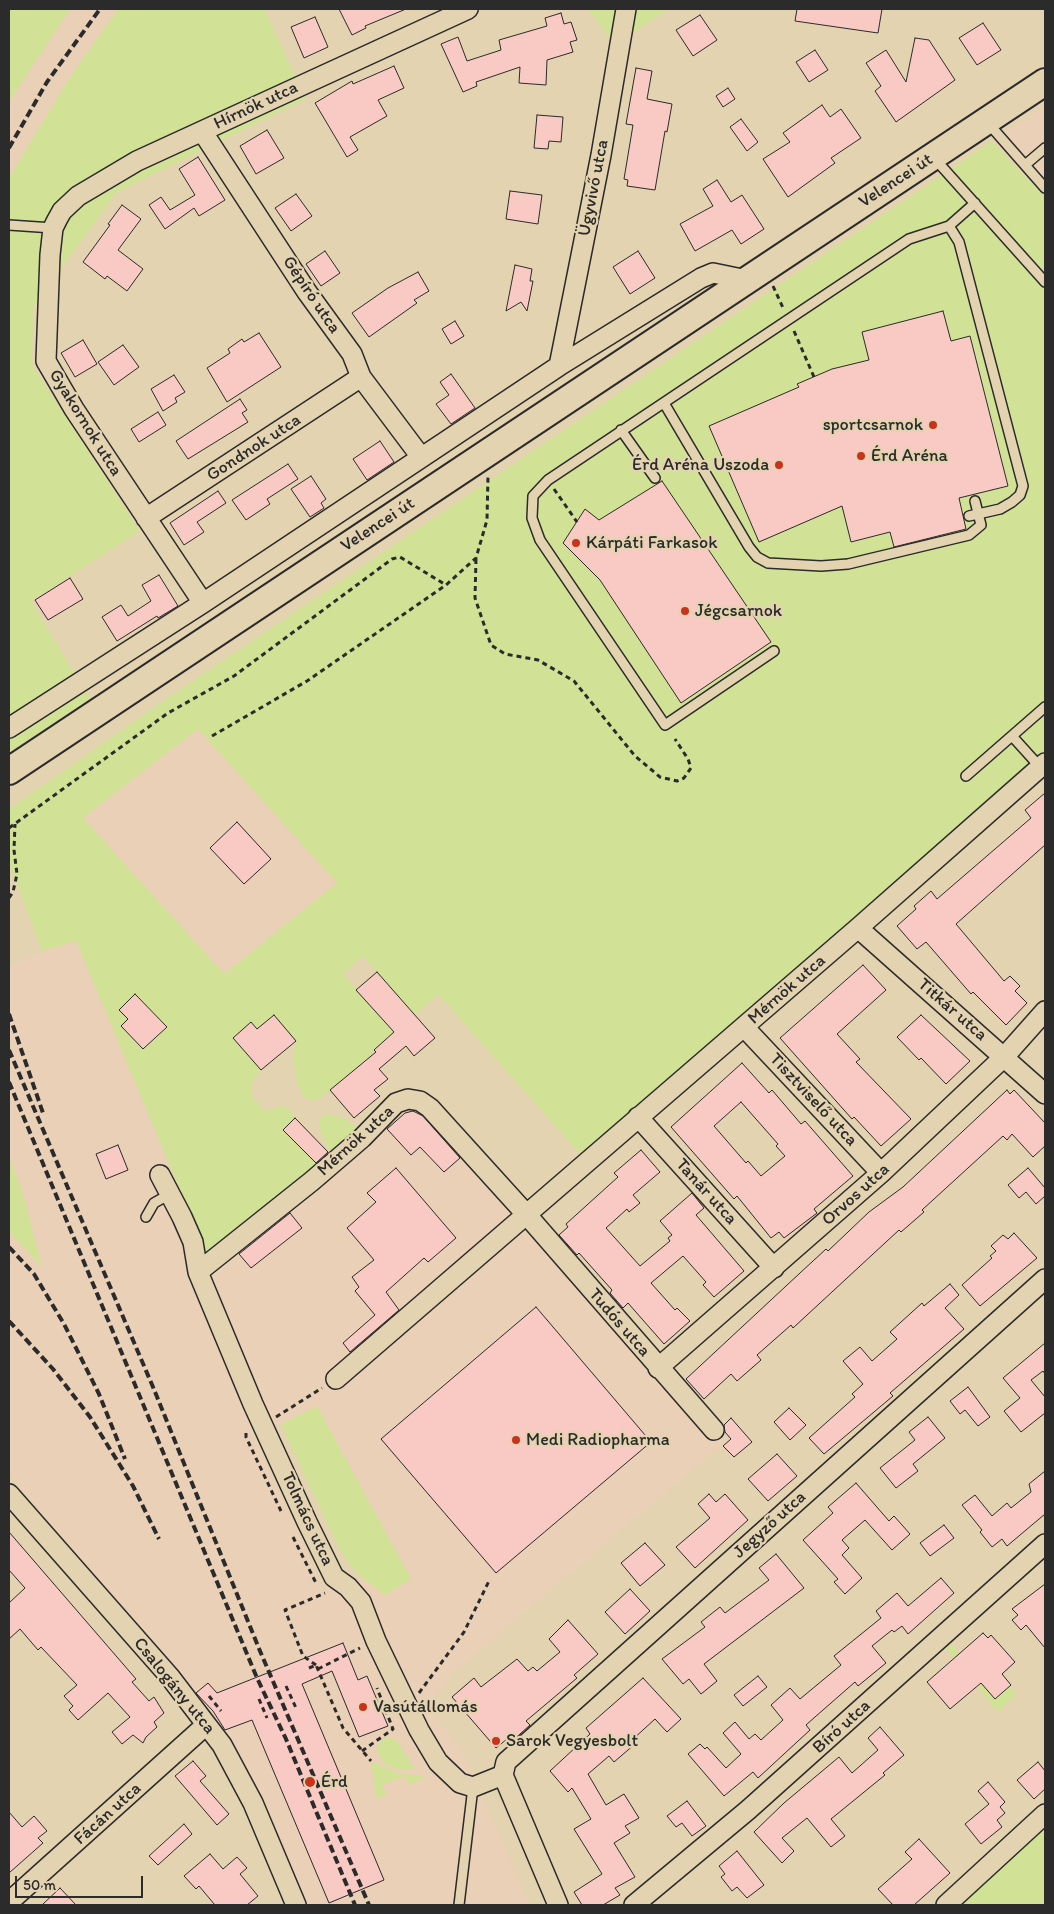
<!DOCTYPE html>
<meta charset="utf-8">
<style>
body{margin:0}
#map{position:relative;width:1054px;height:1914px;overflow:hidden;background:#e4d3b0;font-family:Itim,sans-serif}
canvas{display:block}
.frame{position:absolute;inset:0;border:10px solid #2b2b2b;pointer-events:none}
.scale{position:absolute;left:15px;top:1876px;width:128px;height:22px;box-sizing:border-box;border:2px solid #2b2b2b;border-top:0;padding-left:6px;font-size:15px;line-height:18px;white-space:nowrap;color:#2b2b2b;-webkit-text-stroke:4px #e4d3b0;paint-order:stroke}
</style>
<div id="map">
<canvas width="1054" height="1914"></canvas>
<div class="frame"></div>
<div class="scale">50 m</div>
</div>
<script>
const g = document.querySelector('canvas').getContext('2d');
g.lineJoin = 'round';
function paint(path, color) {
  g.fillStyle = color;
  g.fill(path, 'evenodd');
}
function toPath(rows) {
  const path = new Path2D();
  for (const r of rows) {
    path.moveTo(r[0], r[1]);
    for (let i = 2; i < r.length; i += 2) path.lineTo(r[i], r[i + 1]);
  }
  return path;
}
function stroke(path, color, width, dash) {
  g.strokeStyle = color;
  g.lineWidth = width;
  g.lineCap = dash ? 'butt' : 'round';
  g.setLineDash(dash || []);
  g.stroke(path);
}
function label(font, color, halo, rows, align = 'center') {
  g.font = font + ' Itim,sans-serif';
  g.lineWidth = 4.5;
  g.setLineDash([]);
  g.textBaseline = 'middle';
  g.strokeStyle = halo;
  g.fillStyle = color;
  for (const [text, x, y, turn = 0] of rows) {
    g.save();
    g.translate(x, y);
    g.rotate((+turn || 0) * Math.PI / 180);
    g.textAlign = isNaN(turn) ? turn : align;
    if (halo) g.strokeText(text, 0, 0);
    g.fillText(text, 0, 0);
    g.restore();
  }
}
paint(toPath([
 [70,9,118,9,68,80,9,178,9,102],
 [1045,106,1045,197,992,141],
 [198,729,338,883,224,974,82,818],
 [76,941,208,1257,406,1091,518,1212,723,1444,457,1669,428,1706,464,1754,530,1905,308,1905,294,1871,228,1739,209,1712,9,1474,9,1231,41,1266,21,1187,9,1158,9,966,42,951],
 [317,1407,385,1595,362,1578,345,1588,323,1589,252,1432,261,1428,264,1433]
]), '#ead0b6');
paint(toPath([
 [9,9,70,9,9,102],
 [118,9,264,9,306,99,117,192,33,307,32,365,140,531,31,601,91,701,9,752,9,178,68,80],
 [588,9,668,9,615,45],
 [992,141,1045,197,1045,755,583,1154,580,1154,438,994,415,1015,363,956,343,974,394,1033,372,1052,369,1057,319,1099,310,1100,304,1097,297,1083,293,1056,296,1041,257,1029,251,1023,234,1038,261,1070,251,1084,251,1095,264,1111,281,1106,289,1109,295,1118,284,1130,318,1165,330,1153,320,1130,319,1120,323,1115,336,1115,347,1120,360,1131,208,1257,76,941,42,951,9,863,9,809,169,697],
 [198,729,337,883,224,974,83,818],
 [135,994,167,1027,143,1049,121,1026,128,1019,119,1010],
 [9,1158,21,1187,42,1267,9,1231],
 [317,1406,411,1579,385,1595,362,1578,348,1562,338,1546,281,1424],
 [949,1642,969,1665,967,1668,995,1699,1010,1687,1017,1694,998,1712,944,1646],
 [385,1737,396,1739,415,1770,397,1770,383,1763,376,1748],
 [371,1761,397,1773,427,1777,409,1785,405,1776,382,1785,386,1795,376,1799],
 [1045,1821,1045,1905,954,1905]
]), '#d1e296');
const building = toPath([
 [339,9,406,9,365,26,366,28,352,35,339,9],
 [797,9,882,9,878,33,795,21,797,9],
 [561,13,564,24,571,22,577,40,570,42,573,52,547,60,546,85,519,83,520,67,476,82,477,86,463,92,441,44,458,37,467,61,501,50,499,40,547,26,545,18,561,13],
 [700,15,717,40,693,56,676,30,700,15],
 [315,17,328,47,304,58,291,27,315,17],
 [983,23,1001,50,977,65,959,38,983,23],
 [915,38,929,40,955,80,896,122,875,91,881,86,866,63,886,50,906,82,915,38],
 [815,50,828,70,809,82,796,62,815,50],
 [394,66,404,88,378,100,387,116,350,137,358,150,347,157,315,103,352,81,353,84,394,66],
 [636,68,652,71,647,99,672,104,667,132,665,131,655,190,627,186,628,180,624,179,633,125,626,124,636,68],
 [728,88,735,99,723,107,716,96,728,88],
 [822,105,830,117,841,109,861,138,831,158,835,163,788,197,763,159,790,142,783,133,822,105],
 [537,115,563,117,561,142,549,141,548,149,534,148,537,115],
 [741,119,758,142,747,151,730,127,741,119],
 [267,130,284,158,256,174,240,146,267,130],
 [198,157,225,200,199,216,194,208,165,229,149,205,161,197,170,210,195,195,179,169,198,157],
 [717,180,731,202,742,195,764,229,741,244,732,230,695,251,680,224,713,206,703,189,717,180],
 [510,191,542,195,538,224,506,219,510,191],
 [296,194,312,216,291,231,275,208,296,194],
 [122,205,141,219,118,250,143,269,127,291,107,276,105,279,83,262,110,225,108,224,122,205],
 [325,251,340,273,321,286,306,264,325,251],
 [638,251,655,278,630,294,613,267,638,251],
 [515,265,532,269,530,281,533,281,527,311,521,302,506,311,515,265],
 [418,272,429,291,414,300,417,303,369,337,352,313,388,288,418,272],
 [943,311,951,341,970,336,1008,486,959,498,966,529,894,547,890,532,851,542,842,506,759,542,709,426,799,387,797,384,832,369,869,360,862,332,943,311],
 [455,321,464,336,451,344,442,329,455,321],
 [259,333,281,367,227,402,207,368,230,353,228,349,242,339,244,342,259,333],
 [83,340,97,364,75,377,61,353,83,340],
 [123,345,139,367,114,385,98,362,123,345],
 [451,374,475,408,451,424,436,404,449,395,440,382,451,374],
 [174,375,185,392,175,398,177,402,163,411,151,389,174,375],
 [240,399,247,410,242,413,248,422,188,459,176,441,240,399],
 [158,412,166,425,139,442,131,429,158,412],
 [380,441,394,462,367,480,353,459,380,441],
 [288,464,298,479,267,499,270,504,246,520,232,500,288,464],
 [311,476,326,499,321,503,324,508,310,517,291,489,311,476],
 [662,481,771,642,681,703,600,580,563,543,585,509,599,520,662,481],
 [218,491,226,503,197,522,204,532,184,545,170,523,218,491],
 [159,575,178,606,158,618,157,616,117,641,102,617,121,605,128,616,151,601,142,585,159,575],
 [70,578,83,599,48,620,35,600,70,578],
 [1045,793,1045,845,956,924,1004,981,1010,976,1020,986,1015,991,1027,1003,1006,1025,973,992,971,994,926,942,917,949,897,926,916,909,914,906,931,891,937,899,1031,818,1025,810,1045,793],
 [237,822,271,859,244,884,210,848,237,822],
 [863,965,886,990,837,1034,860,1059,856,1062,911,1119,881,1146,854,1117,852,1119,780,1038,863,965],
 [377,972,435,1038,414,1056,406,1046,379,1069,388,1079,374,1090,380,1096,354,1118,330,1090,376,1052,374,1050,394,1032,356,990,377,972],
 [135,994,167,1027,143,1049,121,1026,128,1019,119,1010,135,994],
 [274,1015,296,1041,261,1070,233,1038,251,1022,257,1029,274,1015],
 [921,1015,970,1061,946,1084,921,1058,919,1060,897,1037,921,1015],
 [742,1063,769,1093,772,1090,801,1124,805,1121,853,1176,814,1209,817,1213,784,1238,779,1232,771,1238,737,1196,734,1199,671,1127,742,1063],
 [741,1102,778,1144,776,1146,785,1156,761,1176,748,1161,746,1163,714,1126,741,1102],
 [1007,1090,1010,1094,1014,1090,1045,1123,1045,1146,1033,1157,1012,1134,1007,1140,1003,1136,922,1210,924,1212,901,1232,899,1230,793,1328,791,1325,757,1355,761,1360,737,1381,731,1374,704,1399,686,1379,800,1273,826,1249,828,1251,869,1212,903,1187,1007,1090],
 [413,1111,423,1116,460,1158,444,1172,420,1147,411,1155,387,1129,405,1113,413,1111],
 [295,1118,328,1152,316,1163,283,1130,295,1118],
 [118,1145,128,1170,106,1179,96,1154,118,1145],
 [641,1150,660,1172,633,1195,640,1203,629,1212,627,1209,606,1228,640,1266,670,1241,668,1238,672,1235,660,1221,692,1193,704,1208,696,1215,744,1271,714,1297,703,1285,706,1282,683,1256,651,1283,675,1310,677,1308,690,1321,664,1344,628,1303,623,1308,610,1293,612,1290,579,1253,577,1255,559,1235,568,1227,566,1224,618,1177,614,1173,641,1150],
 [396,1168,456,1238,428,1262,424,1258,386,1292,399,1310,350,1352,343,1343,375,1315,355,1291,359,1287,352,1277,374,1260,347,1228,376,1202,367,1193,396,1168],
 [1028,1168,1045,1188,1045,1196,1036,1204,1026,1192,1019,1198,1008,1185,1028,1168],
 [290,1213,302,1228,251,1268,239,1254,290,1213],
 [1014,1233,1037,1258,980,1306,962,1285,992,1258,990,1256,996,1251,991,1246,1003,1235,1008,1239,1014,1233],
 [950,1284,959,1295,945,1308,964,1329,890,1393,893,1396,824,1454,809,1438,855,1397,852,1394,863,1384,843,1361,860,1347,872,1361,897,1339,890,1332,922,1303,924,1306,950,1284],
 [536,1307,651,1442,496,1573,381,1439,536,1307],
 [1045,1343,1045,1374,1043,1371,1031,1380,1045,1397,1045,1413,1021,1432,1004,1411,1020,1398,1003,1378,1045,1343],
 [968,1387,990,1417,978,1426,965,1410,960,1414,950,1401,968,1387],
 [789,1408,806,1425,790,1440,774,1422,789,1408],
 [928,1417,945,1438,913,1464,918,1471,896,1488,880,1468,915,1440,909,1432,928,1417],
 [731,1418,752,1442,734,1457,723,1446,731,1439,725,1432,724,1425,731,1418],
 [777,1454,797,1476,768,1501,748,1479,777,1454],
 [1045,1471,1045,1514,1007,1546,1002,1539,992,1547,980,1532,982,1530,962,1505,975,1495,992,1516,1007,1503,1011,1508,1031,1492,1029,1484,1045,1471],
 [856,1483,889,1521,894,1516,910,1534,892,1550,865,1520,842,1540,849,1548,842,1555,862,1578,845,1594,834,1582,838,1579,803,1540,833,1513,828,1507,856,1483],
 [709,1494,716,1502,725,1494,748,1520,695,1568,676,1547,710,1518,698,1504,709,1494],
 [944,1525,954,1538,930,1556,920,1543,944,1525],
 [9,1532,136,1679,132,1682,149,1701,154,1697,164,1713,154,1722,157,1727,146,1737,143,1743,133,1735,122,1744,112,1732,130,1717,108,1693,78,1720,69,1710,73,1706,64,1696,77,1685,41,1647,38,1650,20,1629,9,1639,9,1603,25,1588,9,1570,9,1532],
 [645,1543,665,1565,640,1586,621,1563,645,1543],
 [776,1554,804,1588,704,1664,717,1681,701,1694,689,1679,683,1684,662,1659,705,1627,701,1622,720,1607,725,1613,769,1580,759,1568,776,1554],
 [941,1578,954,1593,908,1634,902,1626,894,1632,892,1630,872,1646,886,1663,858,1686,855,1682,815,1717,806,1725,810,1730,758,1778,753,1772,724,1796,688,1754,700,1744,705,1749,707,1747,726,1768,741,1754,723,1733,735,1722,749,1739,755,1734,761,1740,783,1720,771,1705,790,1688,800,1699,841,1665,834,1656,881,1618,876,1611,897,1593,908,1606,941,1578],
 [1045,1584,1045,1648,1026,1625,1021,1630,1012,1620,1018,1615,1012,1609,1045,1584],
 [630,1589,650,1611,625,1634,605,1612,630,1589],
 [568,1620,598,1654,574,1675,577,1678,526,1721,530,1725,510,1743,507,1739,496,1748,452,1697,474,1678,481,1687,517,1659,528,1671,533,1667,537,1671,560,1652,549,1639,568,1620],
 [983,1633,988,1638,991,1635,1015,1662,1002,1674,1011,1685,995,1699,981,1683,950,1709,927,1682,983,1633],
 [343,1643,358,1680,367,1676,388,1726,359,1737,332,1671,302,1684,384,1880,329,1903,252,1720,225,1730,213,1711,196,1693,208,1683,217,1693,343,1643],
 [758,1676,767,1687,743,1706,734,1695,758,1676],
 [643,1678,681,1719,667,1732,655,1719,632,1740,635,1744,614,1762,609,1756,588,1774,606,1805,624,1794,639,1818,625,1826,630,1833,614,1843,635,1877,615,1888,620,1895,603,1905,582,1905,574,1892,602,1874,574,1829,591,1819,572,1788,568,1792,550,1771,590,1734,586,1728,643,1678],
 [880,1727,904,1755,883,1773,885,1775,831,1819,845,1836,831,1847,807,1818,782,1838,794,1851,782,1863,754,1832,784,1803,839,1757,852,1773,878,1750,868,1738,880,1727],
 [193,1761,206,1776,200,1781,229,1814,217,1825,175,1776,193,1761],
 [1038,1762,1045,1771,1045,1789,1034,1799,1017,1780,1038,1762],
 [988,1782,1005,1802,1000,1807,1005,1813,997,1820,1002,1827,981,1844,965,1824,989,1804,978,1791,988,1782],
 [687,1801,706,1826,692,1836,682,1823,676,1827,667,1816,687,1801],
 [9,1812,22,1827,34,1816,47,1831,38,1838,43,1843,9,1873,9,1812],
 [184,1824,192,1834,158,1865,149,1856,184,1824],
 [919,1839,950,1873,914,1905,893,1905,878,1889,912,1859,905,1852,919,1839],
 [737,1851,764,1885,747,1898,737,1887,732,1891,721,1877,725,1874,719,1866,737,1851],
 [210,1854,223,1869,237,1857,247,1868,240,1874,258,1896,247,1905,215,1905,199,1886,196,1889,184,1876,210,1854],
 [60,1888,76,1905,42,1905,60,1888]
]);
paint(building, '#f9c9c3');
stroke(building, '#2b2b2b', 1);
const lane = toPath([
 [988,123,1045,188],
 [935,159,1045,282],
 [1025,165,1045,148],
 [9,225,53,228],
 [949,226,959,242,1023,486,1020,495,1012,502,1000,509,969,516],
 [664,403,749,547,757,557,768,563,821,566,848,564,969,535,981,525,975,501],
 [621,430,655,478],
 [774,651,665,725,540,540,532,518,533,496,548,480,909,239,949,226,975,203],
 [1012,736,1040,767],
 [966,776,1045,707],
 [146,1217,154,1203,170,1194],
 [459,1905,473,1787]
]);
const street = toPath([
 [202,131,307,292,352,354,361,377,421,457],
 [559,366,601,155,626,9],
 [146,518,361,377],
 [203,603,74,409,46,361,50,255,53,228,57,220,62,211,78,196,137,161,468,9],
 [9,728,203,603,559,366,701,278,713,273,747,280],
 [858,928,1045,1094],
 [744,1027,881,1173],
 [638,1117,774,1268],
 [160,1175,182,1217,193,1242,198,1272,253,1404,307,1522,334,1577,348,1587,361,1602,376,1641,419,1730,438,1762,460,1783,473,1787,503,1775],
 [198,1272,312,1181,362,1138,396,1103,408,1099,420,1101,430,1108,526,1214,714,1430],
 [658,1368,881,1173,1005,1056,1045,1011],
 [336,1379,858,928,1045,763],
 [9,1494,170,1677,222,1745,253,1803,296,1905],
 [9,1902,206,1725],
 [558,1905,503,1775,506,1762,1045,1279],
 [634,1905,748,1810,1045,1544],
 [946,1905,1045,1814]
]);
const secondary = toPath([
 [9,771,1045,82]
]);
stroke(lane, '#2b2b2b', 12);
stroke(street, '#2b2b2b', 22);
stroke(secondary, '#2b2b2b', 30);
stroke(toPath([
 [773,286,784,310],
 [794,331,814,377],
 [554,489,577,522],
 [476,559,475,598,491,645,505,654,538,660,574,681,635,756,660,777,677,781,684,778,691,768,688,759,675,739],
 [212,736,307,681,446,585,476,558,487,520,488,476],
 [9,828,168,713,234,676,392,559,400,557,446,585],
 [9,898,13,892,17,874,14,850,15,824],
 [276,1417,322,1388],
 [246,1433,246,1437,281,1511],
 [293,1537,317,1585],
 [316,1665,303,1656,285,1610,325,1593],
 [309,1668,316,1665,343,1728,371,1761],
 [318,1669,360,1648],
 [286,1686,296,1708],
 [419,1693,464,1632,490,1579],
 [209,1696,221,1711],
 [259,1699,267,1718],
 [362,1751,393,1729,377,1688]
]), '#2b2b2b', 3, [5, 4]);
stroke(lane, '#e4d3b0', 9);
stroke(street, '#e4d3b0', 19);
stroke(secondary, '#e4d3b0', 26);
stroke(toPath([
 [9,148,47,82,100,9],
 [9,1014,44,1116],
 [9,1050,153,1387,260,1651,369,1905],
 [9,1082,257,1678,286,1739,355,1905],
 [9,1247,34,1274,64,1324,99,1394,125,1459],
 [9,1321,53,1369,90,1417,133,1486,159,1539]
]), '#2b2b2b', 4, [8, 4]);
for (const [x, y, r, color] of [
 [933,425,5,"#c8321e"],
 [861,456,5,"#c8321e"],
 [779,465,5,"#c8321e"],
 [576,543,5,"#c8321e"],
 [685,611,5,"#c8321e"],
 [516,1440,5,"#c8321e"],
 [363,1707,5,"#c8321e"],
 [496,1741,5,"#c8321e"],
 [310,1782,6,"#c8321e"]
]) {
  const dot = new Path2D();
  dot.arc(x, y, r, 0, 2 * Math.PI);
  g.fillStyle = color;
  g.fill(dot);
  stroke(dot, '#e4d3b0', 2);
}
label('18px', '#2b2b2b', '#e4d3b0', [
 ["Hírnök utca",256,106,-25],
 ["Velencei út",896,181,-33],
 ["Ügyvivő utca",594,188,-79],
 ["Gépíró utca",311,295,56],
 ["Gyakornok utca",85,423,58],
 ["Gondnok utca",254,448,-33],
 ["Velencei út",378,525,-33],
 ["Mérnök utca",787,990,-41],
 ["Titkár utca",952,1010,41],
 ["Tisztviselő utca",813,1100,47],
 ["Mérnök utca",356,1141,-42],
 ["Tanár utca",706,1192,48],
 ["Orvos utca",856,1195,-42],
 ["Tudós utca",619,1323,49],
 ["Tolmács utca",307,1519,65],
 ["Jegyző utca",770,1525,-42],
 ["Csalogány utca",174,1686,51],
 ["Bíró utca",842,1727,-42],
 ["Fácán utca",108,1814,-42]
]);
label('18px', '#2b2b2b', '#e4d3b0', [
 ["sportcsarnok",923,425,"right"],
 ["Érd Aréna",871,456],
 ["Érd Aréna Uszoda",769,465,"right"],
 ["Kárpáti Farkasok",586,543],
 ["Jégcsarnok",695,611],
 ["Medi Radiopharma",526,1440],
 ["Vasútállomás",373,1707],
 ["Sarok Vegyesbolt",506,1741],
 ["Érd",321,1782]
], 'left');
</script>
